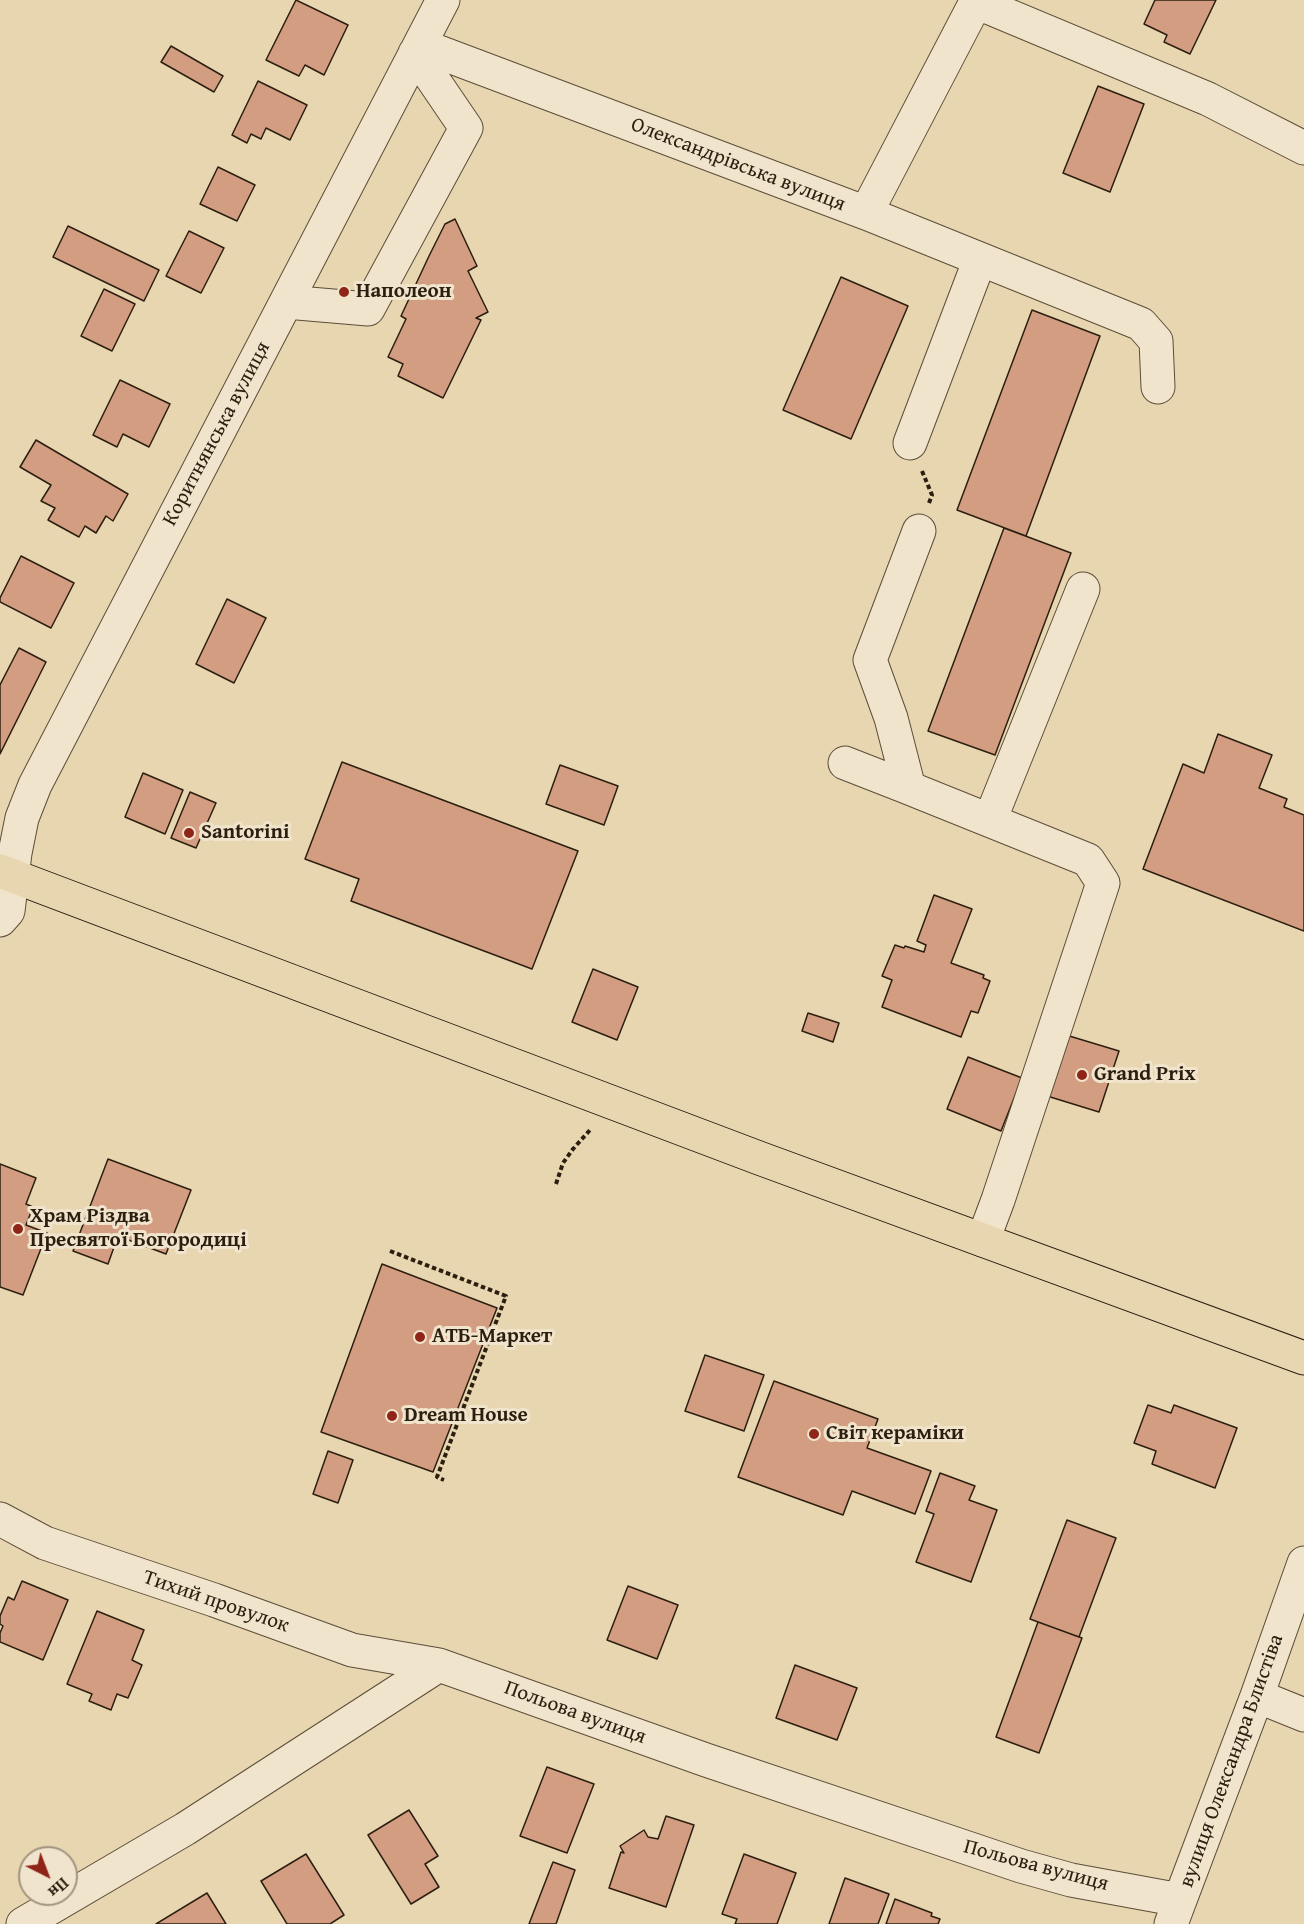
<!DOCTYPE html>
<meta charset="utf-8">
<style>
body{margin:0}
#map{position:relative;width:1304px;height:1924px;overflow:hidden;background:#e8d6b1;font-family:"Gentium Book Plus",serif}
canvas{display:block}
.north{position:absolute;left:18px;top:1846px;width:60px;height:60px;box-sizing:border-box;background:#f0e4cc;border:2px solid #a29581;border-radius:50%;rotate:138deg;font-size:16px;font-weight:700;line-height:24px;text-align:center;color:#2c1f10}
.north::after{content:'';display:block;margin:auto;width:21px;height:27px;background:#8f2418;clip-path:polygon(50% 0,100% 100%,50% 72%,0 100%)}
</style>
<div id="map">
<canvas width="1304" height="1924"></canvas>
<div class="north">Пн</div>
</div>
<script>
const g = document.querySelector('canvas').getContext('2d');
g.lineJoin = 'round';
function paint(path, color) {
  g.fillStyle = color;
  g.fill(path, 'evenodd');
}
function toPath(rows) {
  const path = new Path2D();
  for (const r of rows) {
    path.moveTo(r[0], r[1]);
    for (let i = 2; i < r.length; i += 2) path.lineTo(r[i], r[i + 1]);
  }
  return path;
}
function stroke(path, color, width, dash) {
  g.strokeStyle = color;
  g.lineWidth = width;
  g.lineCap = dash ? 'butt' : 'round';
  g.setLineDash(dash || []);
  g.stroke(path);
}
function label(font, color, halo, rows, align = 'center') {
  g.font = font + ' "Gentium Book Plus",serif';
  g.lineWidth = 6;
  g.setLineDash([]);
  g.textBaseline = 'middle';
  g.strokeStyle = halo;
  g.fillStyle = color;
  for (const [text, x, y, turn = 0] of rows) {
    g.save();
    g.translate(x, y);
    g.rotate((+turn || 0) * Math.PI / 180);
    g.textAlign = isNaN(turn) ? turn : align;
    if (halo) g.strokeText(text, 0, 0);
    g.fillText(text, 0, 0);
    g.restore();
  }
}
const building = toPath([
 [296,0,348,25,324,75,305,65,299,76,266,60,296,0],
 [1155,0,1216,0,1190,54,1164,42,1167,35,1144,24,1155,0],
 [171,46,223,76,214,92,161,62,171,46],
 [258,81,307,105,290,140,266,128,261,139,251,134,247,143,232,135,258,81],
 [1098,86,1144,104,1110,192,1063,173,1098,86],
 [218,167,255,185,237,221,200,204,218,167],
 [455,219,477,266,468,271,488,312,476,318,481,320,443,398,398,376,403,364,388,357,406,319,401,316,429,256,445,224,455,219],
 [68,226,159,270,144,301,53,257,68,226],
 [189,231,224,248,201,293,166,276,189,231],
 [841,277,908,306,851,439,783,410,841,277],
 [104,289,135,304,112,351,81,336,104,289],
 [1032,310,1100,336,1026,536,957,510,1032,310],
 [120,380,170,404,149,447,123,434,117,447,93,435,120,380],
 [36,440,128,494,113,521,106,516,96,533,85,526,79,537,48,520,55,508,41,501,51,485,20,467,36,440],
 [1004,528,1071,553,995,755,928,731,1004,528],
 [21,556,74,583,51,628,0,602,0,598,21,556],
 [227,599,266,618,234,683,196,664,227,599],
 [19,648,46,662,0,754,0,685,19,648],
 [1218,734,1272,755,1259,788,1287,799,1284,807,1304,815,1304,931,1143,869,1183,764,1204,773,1218,734],
 [342,762,578,851,532,969,351,901,359,879,305,859,342,762],
 [560,765,618,786,604,825,546,804,560,765],
 [143,773,183,790,165,834,125,817,143,773],
 [190,792,216,803,196,848,171,838,190,792],
 [934,895,972,909,951,963,984,975,983,978,990,981,978,1013,971,1011,961,1037,882,1007,892,980,882,976,895,945,904,948,905,946,924,952,926,945,917,941,934,895],
 [593,969,638,987,617,1040,572,1022,593,969],
 [808,1013,839,1023,833,1042,802,1031,808,1013],
 [1066,1035,1119,1051,1099,1112,1047,1096,1066,1035],
 [968,1057,1022,1078,1001,1131,947,1109,968,1057],
 [108,1159,191,1190,166,1254,118,1236,108,1264,73,1251,108,1159],
 [0,1164,36,1178,26,1204,33,1207,26,1225,47,1233,23,1295,0,1287,0,1164],
 [382,1264,497,1308,433,1472,321,1432,382,1264],
 [705,1355,764,1375,744,1431,685,1411,705,1355],
 [774,1381,878,1419,867,1448,931,1471,915,1514,852,1491,843,1515,738,1477,774,1381],
 [1148,1405,1171,1413,1174,1405,1237,1428,1215,1488,1152,1464,1156,1451,1134,1443,1148,1405],
 [328,1451,353,1460,338,1503,313,1494,328,1451],
 [940,1473,975,1486,969,1500,997,1510,971,1582,916,1562,934,1514,926,1511,940,1473],
 [1067,1520,1116,1538,1079,1637,1030,1619,1067,1520],
 [22,1581,68,1600,43,1660,0,1642,0,1633,3,1626,0,1624,0,1616,8,1597,14,1600,22,1581],
 [628,1586,678,1605,657,1659,607,1640,628,1586],
 [97,1611,144,1630,132,1660,142,1665,128,1698,117,1694,111,1710,89,1701,92,1694,67,1684,97,1611],
 [1038,1622,1082,1638,1039,1753,996,1737,1038,1622],
 [795,1665,857,1688,837,1740,776,1718,795,1665],
 [547,1767,594,1784,567,1853,520,1836,547,1767],
 [409,1810,438,1856,425,1864,439,1887,411,1904,368,1835,409,1810],
 [666,1816,694,1825,666,1907,609,1888,621,1852,624,1853,620,1846,644,1830,648,1837,658,1839,666,1816],
 [306,1854,344,1915,330,1924,287,1924,261,1881,306,1854],
 [744,1854,796,1873,777,1924,735,1924,737,1919,722,1914,744,1854],
 [553,1862,575,1870,556,1924,529,1924,553,1862],
 [845,1878,889,1894,878,1924,829,1924,845,1878],
 [207,1893,226,1924,156,1924,207,1893],
 [895,1899,932,1913,931,1916,940,1919,938,1924,886,1924,895,1899]
]);
paint(building, '#d39d81');
stroke(building, '#2c1f10', 1.5);
const minor = toPath([
 [976,2,1208,99,1304,148],
 [420,45,866,213,977,0],
 [866,213,1141,324,1156,341,1158,387],
 [286,302,368,309,466,128,415,53],
 [910,443,980,259],
 [919,531,870,660,891,718,909,788,1088,860,1103,883,998,1200,983,1240],
 [845,763,909,788],
 [990,820,1083,589],
 [0,920,8,911,15,853,22,818,35,785,443,0],
 [0,1519,45,1543,214,1600,352,1650,439,1665],
 [1257,1696,1304,1715],
 [23,1924,185,1829,439,1665,706,1760,1021,1866,1071,1880,1180,1900],
 [1171,1924,1257,1696,1304,1563]
]);
const major = toPath([
 [0,871,759,1158,1304,1358]
]);
stroke(minor, '#5b4d38', 35);
stroke(major, '#2c1f10', 35);
stroke(toPath([
 [922,471,932,495,929,503],
 [556,1184,563,1163,573,1149,590,1130],
 [390,1251,506,1296,437,1477,444,1480]
]), '#2c1f10', 4, [4.5, 3]);
stroke(minor, '#f0e4cc', 33);
stroke(major, '#e8d6b1', 33);
for (const [x, y, r, color] of [
 [344,292,6,"#8f2418"],
 [189,833,6,"#8f2418"],
 [1082,1075,6,"#8f2418"],
 [18,1229,6,"#8f2418"],
 [420,1337,6,"#8f2418"],
 [392,1416,6,"#8f2418"],
 [814,1434,6,"#8f2418"]
]) {
  const dot = new Path2D();
  dot.arc(x, y, r, 0, 2 * Math.PI);
  g.fillStyle = color;
  g.fill(dot);
  stroke(dot, '#f0e4cc', 2);
}
label('21px', '#2c1f10', '#f0e4cc', [
 ["Олександрівська вулиця",738,165,21],
 ["Коритнянська вулиця",217,434,-62],
 ["Тихий провулок",216,1602,19],
 ["Польова вулиця",575,1713,20],
 ["вулиця Олександра Блистіва",1232,1761,-70],
 ["Польова вулиця",1036,1866,15]
]);
label('bold 21px', '#2c1f10', '#f0e4cc', [
 ["Наполеон",356,292],
 ["Santorini",201,833],
 ["Grand Prix",1094,1075],
 ["Храм Різдва",30,1217],
 ["Пресвятої Богородиці",30,1241],
 ["АТБ-Маркет",432,1337],
 ["Dream House",404,1416],
 ["Світ кераміки",826,1434]
], 'left');
</script>
